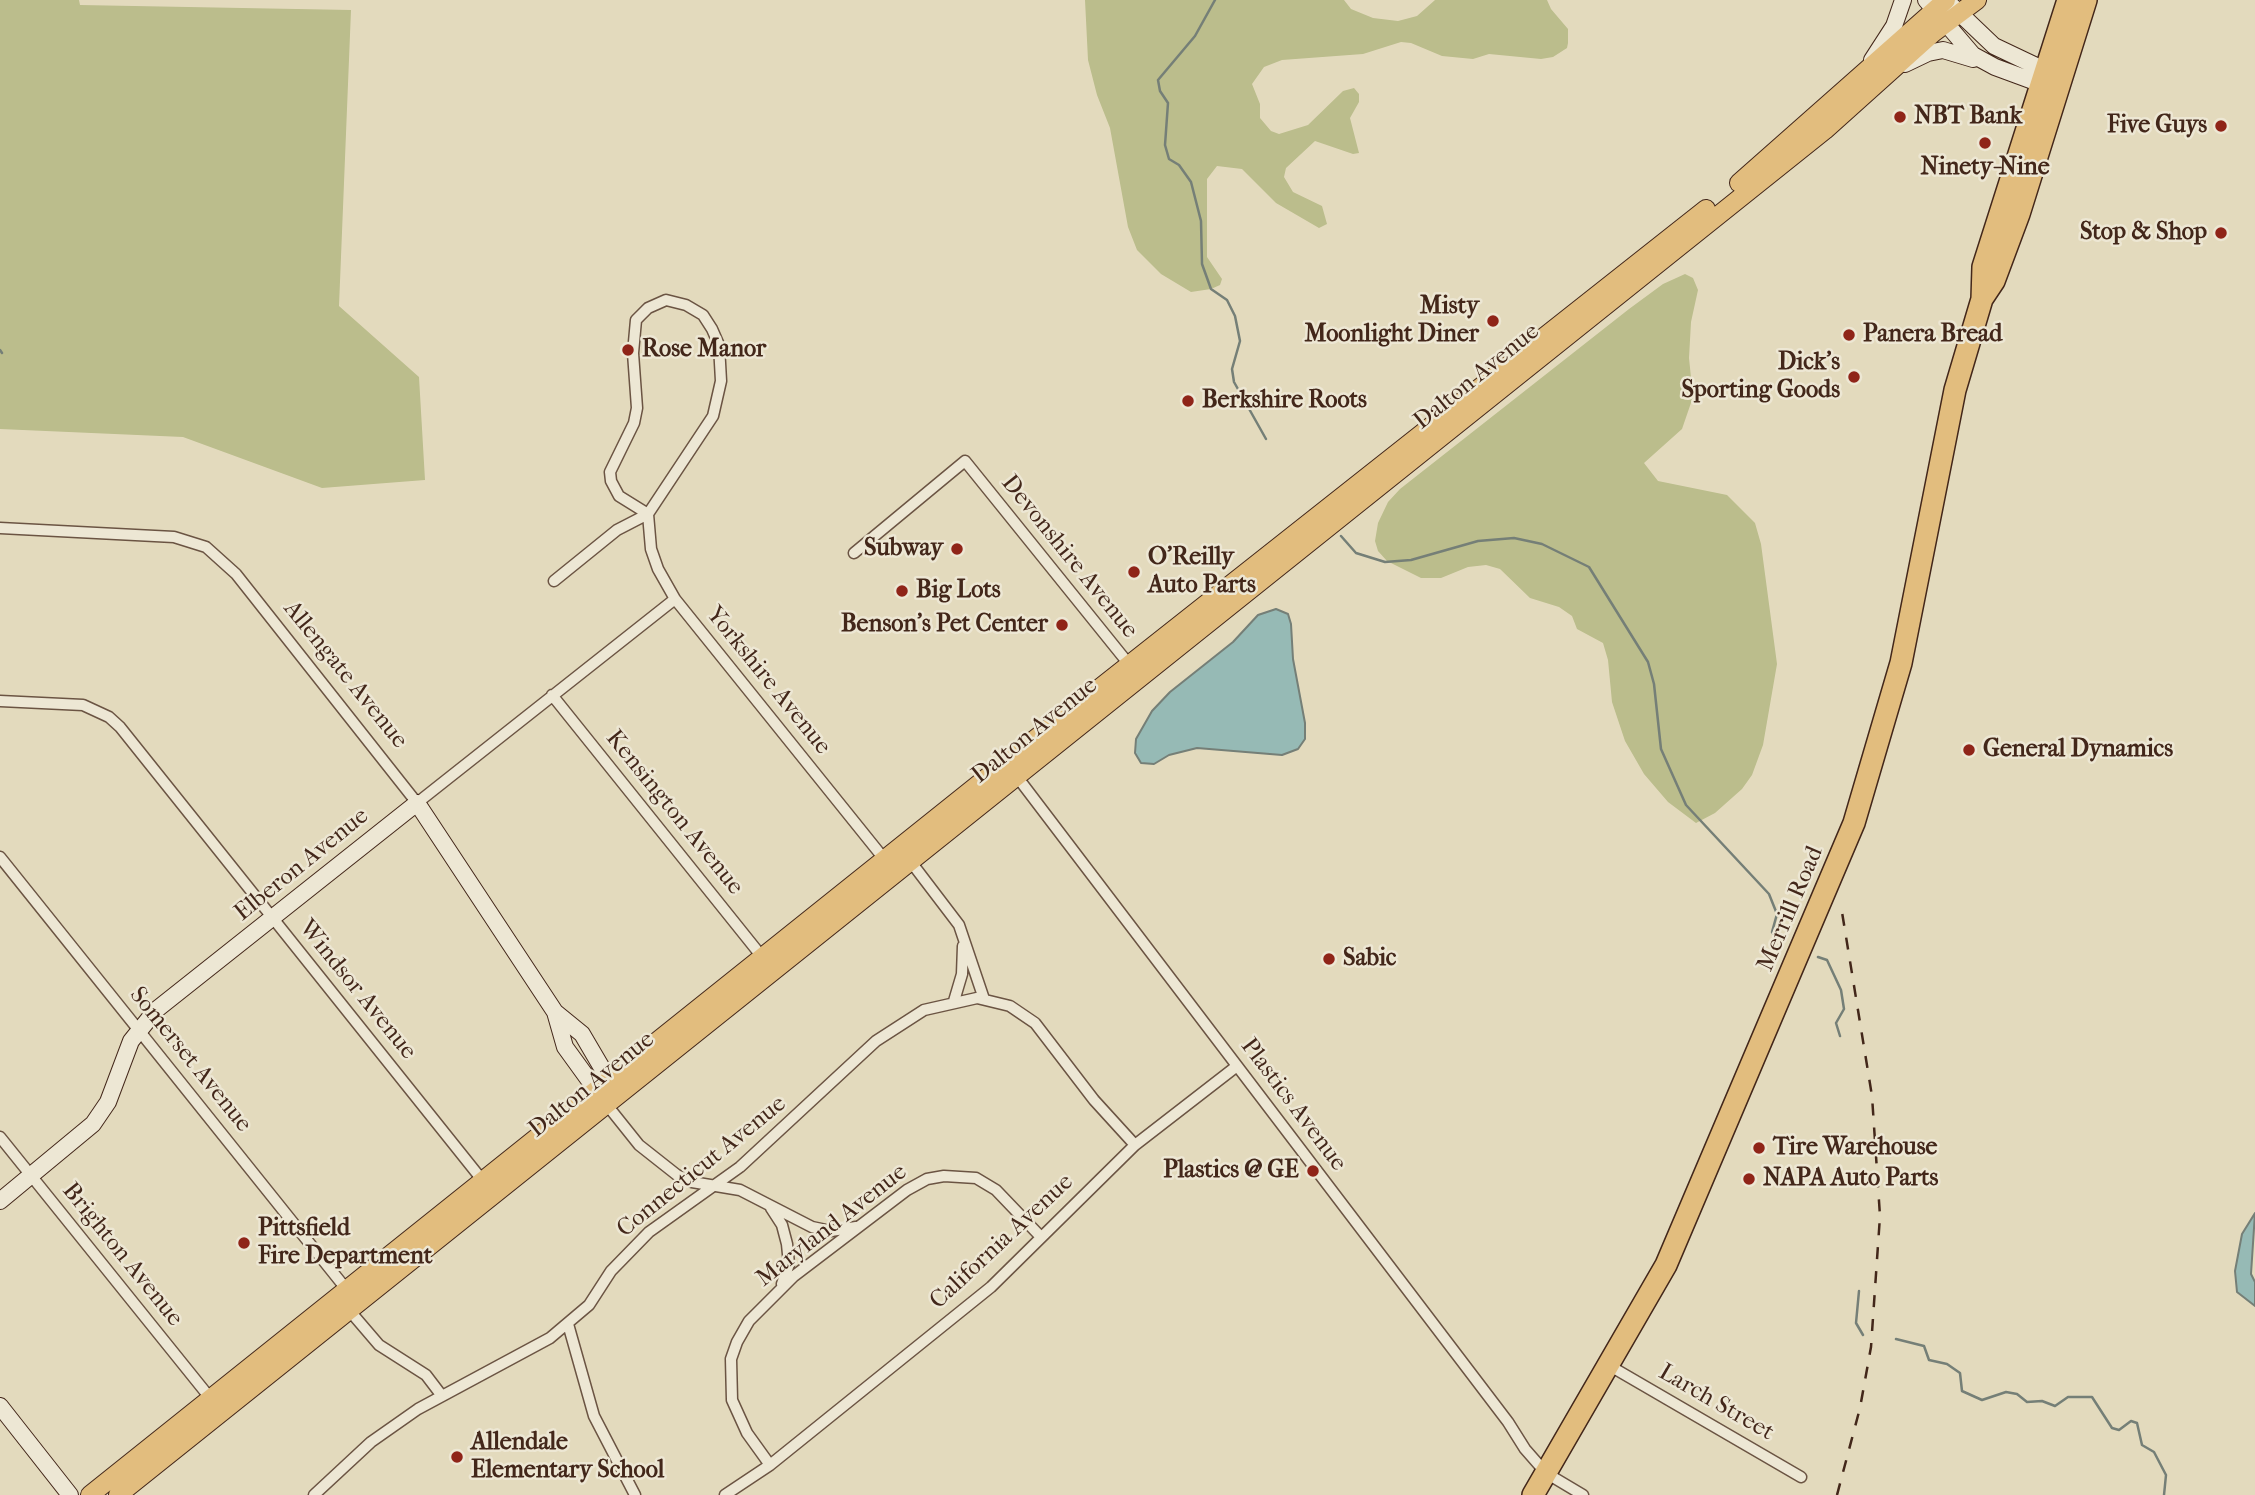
<!DOCTYPE html>
<style>
body{margin:0}
canvas{display:block;background:#e3dabd}
</style>
<canvas width="2255" height="1495"></canvas>
<script>
const g = document.querySelector('canvas').getContext('2d');
g.lineJoin = 'round';
function paint(path, color) {
  g.fillStyle = color;
  g.fill(path, 'evenodd');
}
function toPath(rows) {
  const path = new Path2D();
  for (const r of rows) {
    path.moveTo(r[0], r[1]);
    for (let i = 2; i < r.length; i += 2) path.lineTo(r[i], r[i + 1]);
  }
  return path;
}
function stroke(path, color, width, dash) {
  g.strokeStyle = color;
  g.lineWidth = width;
  g.lineCap = dash ? 'butt' : 'round';
  g.setLineDash(dash || []);
  g.stroke(path);
}
function label(font, color, halo, rows, align = 'center') {
  g.font = font + ' "IM FELL French Canon",serif';
  g.lineWidth = 5;
  g.setLineDash([]);
  g.textBaseline = 'middle';
  g.strokeStyle = halo;
  g.fillStyle = color;
  for (const [text, x, y, turn = 0] of rows) {
    g.save();
    g.translate(x, y);
    g.rotate((+turn || 0) * Math.PI / 180);
    g.textAlign = isNaN(turn) ? turn : align;
    if (halo) g.strokeText(text, 0, 0);
    g.fillText(text, 0, 0);
    g.restore();
  }
}
paint(toPath([
 [0,0,79,0,80,5,351,10,339,306,419,377,425,480,322,488,183,437,0,429],
 [1085,0,1344,0,1351,9,1373,18,1398,21,1417,16,1435,0,1547,0,1551,9,1568,29,1568,43,1567,48,1553,57,1541,59,1489,54,1473,59,1442,56,1411,43,1401,42,1363,54,1282,60,1264,67,1252,84,1260,104,1260,118,1271,131,1279,134,1308,125,1343,91,1354,88,1359,94,1359,102,1350,118,1359,153,1353,154,1315,141,1286,168,1284,177,1293,192,1322,206,1327,224,1319,228,1276,203,1242,169,1217,166,1207,179,1207,257,1222,279,1220,285,1211,289,1191,292,1161,274,1137,250,1128,227,1110,128,1097,95,1088,60],
 [1685,274,1693,278,1698,290,1691,322,1689,358,1693,397,1682,429,1644,463,1658,481,1727,495,1755,523,1761,544,1777,664,1763,745,1752,775,1742,789,1715,813,1696,823,1668,802,1644,774,1625,741,1612,702,1608,660,1603,643,1577,629,1572,616,1559,607,1530,598,1500,569,1486,565,1468,567,1441,578,1421,578,1387,561,1378,551,1375,541,1378,523,1388,502,1400,489,1629,309,1663,284]
]), '#bbbd8c');
const water = toPath([
 [1276,609,1288,614,1291,624,1293,659,1305,723,1305,739,1298,749,1282,755,1197,748,1169,755,1154,764,1141,763,1135,753,1136,739,1152,711,1170,692,1233,642,1258,615,1276,609],
 [2255,1213,2251,1274,2255,1282,2255,1306,2237,1292,2235,1271,2242,1234,2255,1213]
]);
paint(water, '#96bab5');
stroke(water, '#757f77', 2);
stroke(toPath([
 [1215,0,1195,36,1158,80,1160,91,1168,103,1165,145,1169,159,1179,165,1191,182,1201,221,1202,264,1211,289,1227,300,1235,316,1240,341,1232,369,1234,382,1266,439],
 [0,350,2,353],
 [1341,536,1356,553,1385,562,1411,560,1478,541,1514,538,1542,544,1589,567,1648,662,1654,684,1661,749,1686,805,1769,894,1777,914,1772,932,1775,936],
 [1818,957,1827,960,1841,990,1844,1009,1836,1023,1840,1036],
 [1859,1291,1856,1323,1863,1335],
 [1896,1339,1924,1346,1929,1360,1947,1364,1960,1373,1962,1391,1982,1400,2006,1392,2017,1394,2027,1402,2042,1401,2055,1406,2068,1397,2092,1397,2112,1428,2119,1430,2131,1421,2137,1423,2142,1445,2154,1452,2166,1475,2164,1495]
]), '#757f77', 2.5);
const street = toPath([
 [0,528,174,537,206,547,236,574,417,803,675,599],
 [854,553,965,461,1132,668],
 [554,581,617,530,648,514,619,496,611,481,610,472,634,423,637,408,633,353,636,320,648,308,666,300,686,305,703,315,712,329,719,345,721,381,713,416,648,514,651,549,658,569,675,599,885,860],
 [552,695,763,958],
 [0,701,83,705,109,717,120,727,483,1181],
 [1015,774,1508,1422,1525,1449,1546,1473,1583,1495],
 [0,857,347,1290],
 [911,862,959,925,984,999],
 [954,1001,962,974,963,946],
 [607,1105,639,1145,677,1175,692,1182,740,1190,812,1227,831,1231,856,1227],
 [0,1137,211,1399],
 [771,1208,782,1225,787,1244,789,1264,782,1284],
 [349,1310,379,1345,426,1375,442,1396],
 [568,1324,594,1416,635,1495],
 [1610,1366,1801,1477],
 [770,1465,747,1433,732,1400,731,1359,737,1342,749,1321,794,1276,907,1190,927,1179,944,1176,976,1178,996,1190,1041,1237],
 [314,1495,371,1442,418,1409,550,1338,589,1305,611,1271,649,1232,740,1167,876,1041,924,1010,977,998,1010,1006,1035,1023,1094,1100,1135,1145],
 [725,1495,770,1465,991,1287,1135,1145,1237,1066]
]);
const secondary = toPath([
 [1926,0,1973,55,1995,67,2052,88],
 [1951,5,1994,46,2055,75],
 [1872,60,1894,26,1903,0],
 [1905,64,1928,53,1943,50,1973,59],
 [0,1201,93,1124,108,1102,131,1041,156,1010,417,803,555,1012,565,1047,607,1105,611,1093,609,1080,582,1034,555,1012],
 [0,1406,70,1495]
]);
const primary = toPath([
 [1739,183,1946,0],
 [90,1495,1020,751,1706,209],
 [118,1495,1825,130,1933,33,1977,0]
]);
const highway = toPath([
 [1982,299,1983,267,2068,0],
 [1533,1495,1666,1265,1854,823,1901,663,1955,390,1982,299,1994,281,2019,214,2086,0]
]);
stroke(street, '#6b5443', 13);
stroke(secondary, '#43271a', 18);
stroke(primary, '#43271a', 20);
stroke(highway, '#43271a', 24);
stroke(street, '#ede7d4', 10);
stroke(secondary, '#ede7d4', 16);
stroke(primary, '#e2bd7e', 18);
stroke(highway, '#e2bd7e', 21);
stroke(toPath([
 [1837,1495,1860,1408,1871,1347,1880,1216,1872,1096,1841,906]
]), '#43271a', 2.5, [12, 12]);
for (const [x, y, r, color] of [
 [1900,117,7,"#8f2418"],
 [2221,126,7,"#8f2418"],
 [1985,143,7,"#8f2418"],
 [2221,233,7,"#8f2418"],
 [1493,321,7,"#8f2418"],
 [1849,335,7,"#8f2418"],
 [628,350,7,"#8f2418"],
 [1854,377,7,"#8f2418"],
 [1188,401,7,"#8f2418"],
 [957,549,7,"#8f2418"],
 [1134,572,7,"#8f2418"],
 [902,591,7,"#8f2418"],
 [1062,625,7,"#8f2418"],
 [1969,750,7,"#8f2418"],
 [1329,959,7,"#8f2418"],
 [1759,1148,7,"#8f2418"],
 [1313,1171,7,"#8f2418"],
 [1749,1179,7,"#8f2418"],
 [244,1243,7,"#8f2418"],
 [457,1457,7,"#8f2418"]
]) {
  const dot = new Path2D();
  dot.arc(x, y, r, 0, 2 * Math.PI);
  g.fillStyle = color;
  g.fill(dot);
  stroke(dot, '#ede7d4', 2.5);
}
label('bold 24px', '#43271a', '#ede7d4', [
 ["NBT Bank",1914,117],
 ["Five Guys",2207,126,"right"],
 ["Ninety-Nine",1985,168,"center"],
 ["Stop & Shop",2207,233,"right"],
 ["Misty",1479,307,"right"],
 ["Moonlight Diner",1479,335,"right"],
 ["Panera Bread",1863,335],
 ["Rose Manor",642,350],
 ["Dick's",1840,363,"right"],
 ["Sporting Goods",1840,391,"right"],
 ["Berkshire Roots",1202,401],
 ["Subway",943,549,"right"],
 ["O'Reilly",1148,558],
 ["Auto Parts",1148,586],
 ["Big Lots",916,591],
 ["Benson's Pet Center",1048,625,"right"],
 ["General Dynamics",1983,750],
 ["Sabic",1343,959],
 ["Tire Warehouse",1773,1148],
 ["Plastics @ GE",1299,1171,"right"],
 ["NAPA Auto Parts",1763,1179],
 ["Pittsfield",258,1229],
 ["Fire Department",258,1257],
 ["Allendale",471,1443],
 ["Elementary School",471,1471]
], 'left');
label('24px', '#43271a', '#ede7d4', [
 ["Dalton Avenue",1477,377,-39],
 ["Devonshire Avenue",1069,557,51],
 ["Allengate Avenue",345,675,51],
 ["Yorkshire Avenue",768,681,51],
 ["Dalton Avenue",1035,731,-39],
 ["Kensington Avenue",674,813,51],
 ["Elberon Avenue",302,865,-39],
 ["Merrill Road",1791,909,-67],
 ["Windsor Avenue",357,990,51],
 ["Somerset Avenue",190,1060,51],
 ["Dalton Avenue",592,1085,-39],
 ["Plastics Avenue",1293,1105,53],
 ["Connecticut Avenue",702,1167,-39],
 ["Maryland Avenue",832,1226,-38],
 ["California Avenue",1002,1242,-43],
 ["Brighton Avenue",122,1255,51],
 ["Larch Street",1716,1403,30]
]);
</script>
